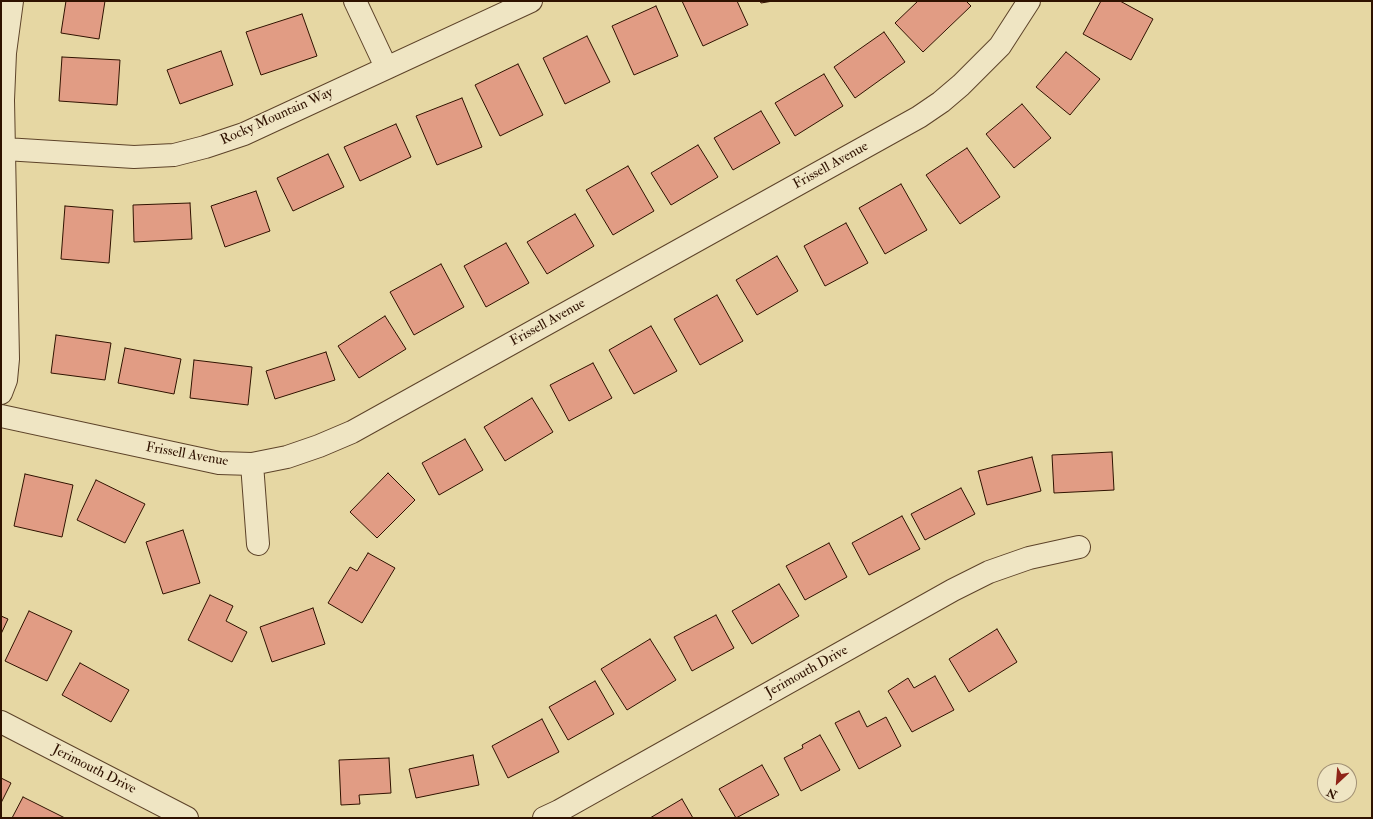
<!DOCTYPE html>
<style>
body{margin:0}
#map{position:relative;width:1373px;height:819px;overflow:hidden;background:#e6d7a3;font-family:"IM FELL Double Pica",serif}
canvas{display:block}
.frame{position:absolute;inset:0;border:2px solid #2f1200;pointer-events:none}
.north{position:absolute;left:1317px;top:763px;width:40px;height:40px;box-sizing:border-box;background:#efe5c3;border:1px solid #a29175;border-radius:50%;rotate:206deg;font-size:11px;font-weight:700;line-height:16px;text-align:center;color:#2f1200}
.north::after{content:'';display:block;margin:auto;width:14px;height:18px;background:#8f2418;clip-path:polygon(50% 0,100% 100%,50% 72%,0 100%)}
</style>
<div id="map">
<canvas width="1373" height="819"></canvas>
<div class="frame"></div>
<div class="north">N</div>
</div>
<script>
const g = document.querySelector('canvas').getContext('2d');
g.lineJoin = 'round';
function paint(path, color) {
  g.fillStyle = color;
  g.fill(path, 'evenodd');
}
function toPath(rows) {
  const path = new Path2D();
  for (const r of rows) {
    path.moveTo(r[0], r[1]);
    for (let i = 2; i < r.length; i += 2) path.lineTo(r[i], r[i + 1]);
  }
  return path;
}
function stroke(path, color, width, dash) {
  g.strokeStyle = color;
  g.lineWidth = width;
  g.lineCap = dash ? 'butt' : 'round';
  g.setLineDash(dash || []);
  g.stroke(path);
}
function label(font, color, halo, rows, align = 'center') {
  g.font = font + ' "IM FELL Double Pica",serif';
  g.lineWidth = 4;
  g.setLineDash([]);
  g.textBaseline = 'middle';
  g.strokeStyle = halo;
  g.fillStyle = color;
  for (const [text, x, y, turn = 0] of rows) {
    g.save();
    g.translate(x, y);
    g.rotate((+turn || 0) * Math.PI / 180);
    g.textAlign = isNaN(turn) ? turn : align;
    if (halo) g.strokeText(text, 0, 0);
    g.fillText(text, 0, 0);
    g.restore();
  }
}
const building = toPath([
 [66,1,105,1,99,39,61,33,66,1],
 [682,1,737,1,748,25,703,46,682,1],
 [760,1,773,1,761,3,760,1],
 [918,1,966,1,971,6,923,52,895,23,918,1],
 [1101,1,1120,1,1153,19,1131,60,1083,34,1101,1],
 [656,6,678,56,634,75,612,26,656,6],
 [302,14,317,56,261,75,246,32,302,14],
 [884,32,905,62,855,98,834,67,884,32],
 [587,36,610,82,565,104,543,58,587,36],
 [221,51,233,85,180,104,167,70,221,51],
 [1066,52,1100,79,1070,115,1036,87,1066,52],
 [62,57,120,60,117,105,59,101,62,57],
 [518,64,543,115,500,136,475,85,518,64],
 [824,74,843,106,795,136,775,103,824,74],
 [462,98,482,147,437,165,416,116,462,98],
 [1022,104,1051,138,1014,168,986,134,1022,104],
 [761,111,780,143,733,170,714,138,761,111],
 [396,124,411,157,360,181,344,147,396,124],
 [698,145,718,177,671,205,651,173,698,145],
 [967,148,1000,197,960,224,926,175,967,148],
 [328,154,344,187,293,211,277,178,328,154],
 [628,166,654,211,613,235,586,190,628,166],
 [901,184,927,230,885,254,859,208,901,184],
 [256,191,270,231,225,247,211,206,256,191],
 [190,203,192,239,134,242,133,205,190,203],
 [65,206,113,210,109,263,61,259,65,206],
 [575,214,594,246,547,274,527,242,575,214],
 [846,223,868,263,825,286,804,246,846,223],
 [506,243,529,283,486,307,464,266,506,243],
 [777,256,798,291,757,315,736,280,777,256],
 [441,264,464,307,414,335,390,292,441,264],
 [717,295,743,341,700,365,674,319,717,295],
 [385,316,406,349,359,378,338,346,385,316],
 [651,326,677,371,634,394,609,350,651,326],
 [56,335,111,343,105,380,51,373,56,335],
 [125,348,181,359,174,394,118,383,125,348],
 [326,352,335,380,275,399,266,371,326,352],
 [194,360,252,367,248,405,190,398,194,360],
 [593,363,612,398,569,421,550,385,593,363],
 [532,398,553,432,505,461,484,427,532,398],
 [465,439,483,470,439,495,422,463,465,439],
 [1112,452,1114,490,1054,493,1052,455,1112,452],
 [1032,457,1041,491,987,505,978,471,1032,457],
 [388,473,415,500,377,538,350,512,388,473],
 [25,474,73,485,62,537,14,526,25,474],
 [96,480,145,504,125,543,77,520,96,480],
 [961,488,975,514,925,540,911,514,961,488],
 [902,516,920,549,869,575,852,543,902,516],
 [183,530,200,583,163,594,146,542,183,530],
 [829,543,847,577,805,600,786,566,829,543],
 [368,553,395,568,362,623,328,603,350,567,357,571,368,553],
 [779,584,799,616,752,644,732,611,779,584],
 [210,595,233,606,226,621,247,632,232,662,188,640,210,595],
 [313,608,325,644,272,662,260,627,313,608],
 [29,611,72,631,47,681,5,661,29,611],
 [716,615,734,648,692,671,674,637,716,615],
 [1,616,8,619,1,634,1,616],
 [997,629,1017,662,969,692,949,659,997,629],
 [650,639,676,680,627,710,601,669,650,639],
 [80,663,129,690,111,722,62,695,80,663],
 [935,676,954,710,912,732,888,691,908,678,914,688,935,676],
 [595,681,614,714,568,740,549,707,595,681],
 [859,711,867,727,886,717,901,746,859,769,835,723,859,711],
 [542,719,559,752,508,778,492,746,542,719],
 [820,735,840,770,801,791,784,758,803,748,802,745,820,735],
 [473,755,479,785,416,798,409,769,473,755],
 [389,758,391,793,359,795,360,804,341,805,339,760,389,758],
 [762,765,779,795,736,818,719,789,762,765],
 [1,778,11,783,1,803,1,778],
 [23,797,65,818,12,818,23,797],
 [682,799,693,818,650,818,682,799]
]);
paint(building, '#e19c84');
stroke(building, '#2f1200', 1);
const minor = toPath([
 [355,1,386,67],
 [5,149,134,157,174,155,205,147,244,134,531,1],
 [1,393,6,380,8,359,3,100,5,53,12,1],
 [1,416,219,463,252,464,287,457,319,446,352,432,919,117,941,102,961,85,1000,46,1029,1],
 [252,464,258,544],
 [1,722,187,818],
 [544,818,559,811,953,590,989,572,1029,558,1079,547]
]);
stroke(minor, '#5d4329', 24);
stroke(minor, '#efe5c3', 22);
label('14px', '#2f1200', '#efe5c3', [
 ["Rocky Mountain Way",277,117,-24],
 ["Frissell Avenue",831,166,-29],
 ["Frissell Avenue",548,323,-29],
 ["Frissell Avenue",187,455,10],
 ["Jerimouth Drive",807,672,-29],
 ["Jerimouth Drive",94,770,27]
]);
</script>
